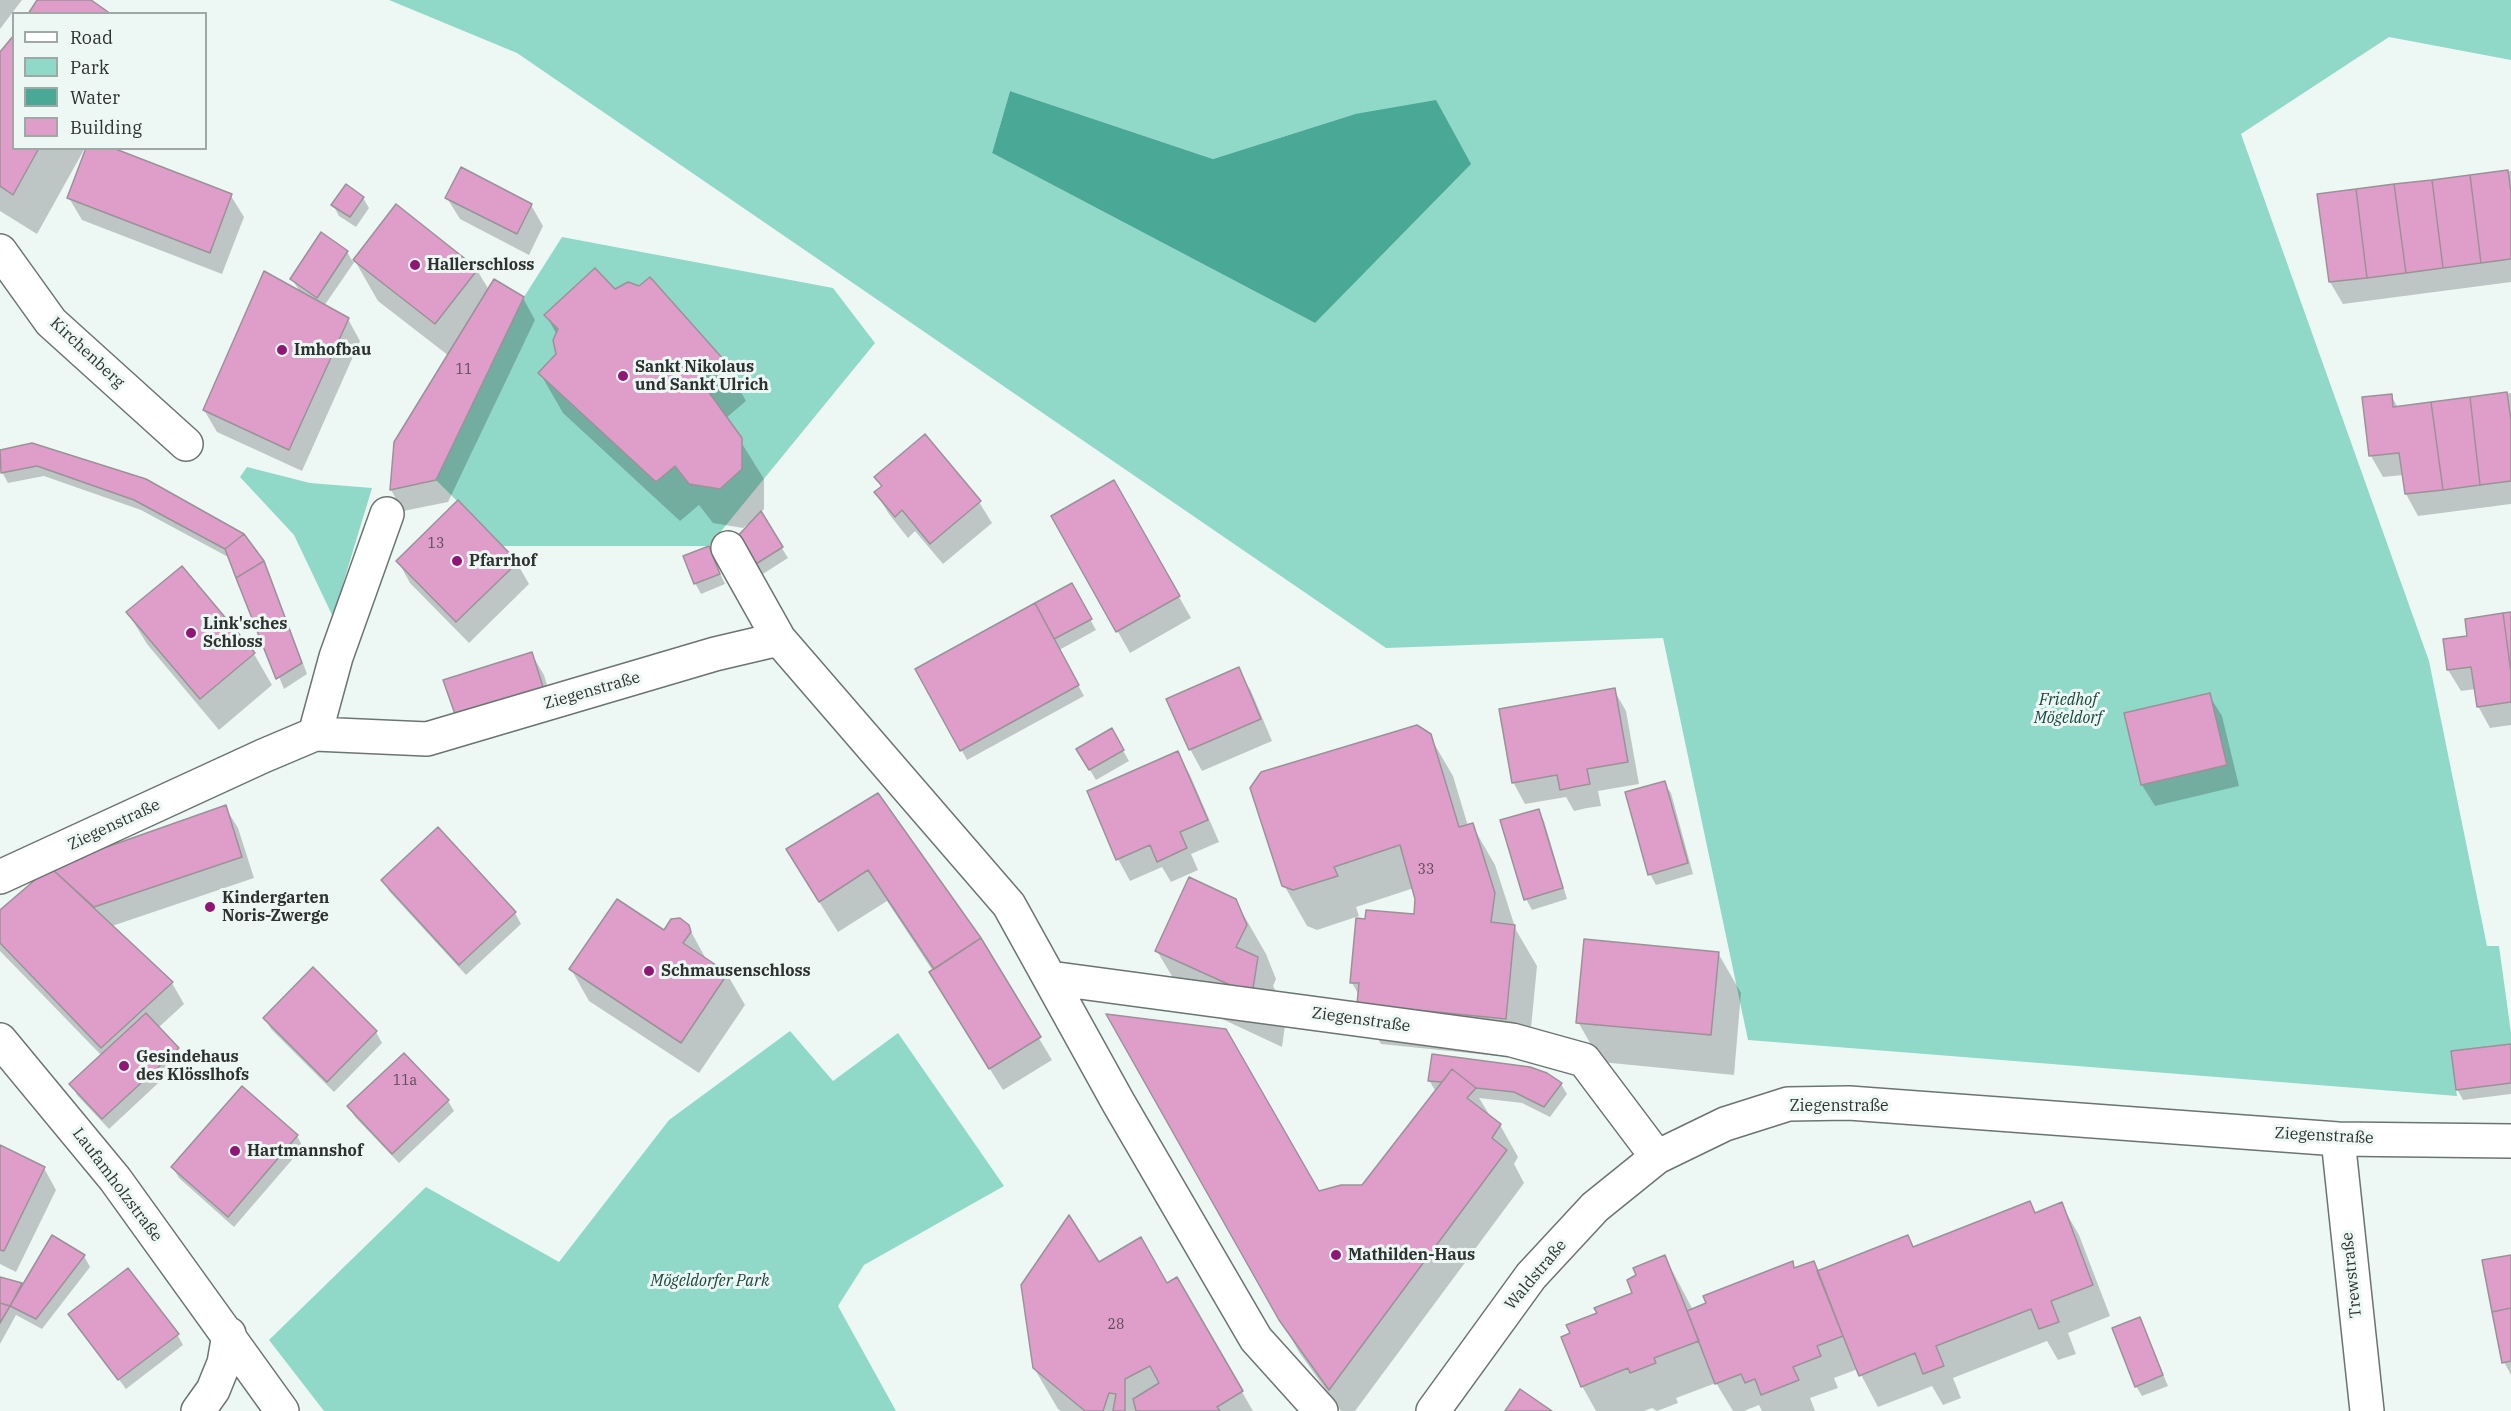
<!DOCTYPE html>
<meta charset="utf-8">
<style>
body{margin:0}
#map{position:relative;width:2511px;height:1411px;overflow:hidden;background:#edf8f5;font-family:"IBM Plex Serif",serif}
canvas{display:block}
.legend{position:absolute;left:12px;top:12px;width:195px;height:138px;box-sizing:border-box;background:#edf8f5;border:2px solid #a0a8a6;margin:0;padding:8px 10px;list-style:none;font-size:18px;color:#2d3130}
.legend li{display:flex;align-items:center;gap:12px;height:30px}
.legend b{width:30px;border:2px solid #a0a8a6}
</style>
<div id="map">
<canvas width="2511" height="1411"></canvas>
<ul class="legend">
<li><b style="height:8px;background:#fff"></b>Road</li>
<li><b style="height:16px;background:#90d9c8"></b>Park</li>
<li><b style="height:16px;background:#49a996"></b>Water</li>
<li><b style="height:16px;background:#df9eca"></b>Building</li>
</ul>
</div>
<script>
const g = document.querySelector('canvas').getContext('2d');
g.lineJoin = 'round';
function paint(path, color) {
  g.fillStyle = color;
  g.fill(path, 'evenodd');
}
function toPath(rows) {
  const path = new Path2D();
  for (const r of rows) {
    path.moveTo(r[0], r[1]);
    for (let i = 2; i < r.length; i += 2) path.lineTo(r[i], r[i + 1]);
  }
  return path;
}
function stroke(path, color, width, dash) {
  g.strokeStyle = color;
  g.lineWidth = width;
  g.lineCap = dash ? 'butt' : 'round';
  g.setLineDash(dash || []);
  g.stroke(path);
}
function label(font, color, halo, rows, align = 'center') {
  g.font = font + ' "IBM Plex Serif",serif';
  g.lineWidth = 6;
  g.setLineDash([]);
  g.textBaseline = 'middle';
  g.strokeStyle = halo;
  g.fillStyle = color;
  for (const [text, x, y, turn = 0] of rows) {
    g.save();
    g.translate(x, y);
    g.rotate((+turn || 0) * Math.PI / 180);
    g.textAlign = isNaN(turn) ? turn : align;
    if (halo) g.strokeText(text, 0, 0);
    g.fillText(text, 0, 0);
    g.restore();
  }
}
paint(toPath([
 [389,0,2511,0,2511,60,2389,37,2241,134,2429,661,2487,946,2499,946,2511,1033,2511,1083,2456,1090,2457,1096,1748,1040,1663,638,1386,648,517,53],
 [1010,91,1213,159,1355,114,1315,323,992,153],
 [562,237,833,288,875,343,709,546,502,546,436,480,524,297],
 [594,269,615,289,628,282,639,286,724,360,700,380,742,438,675,466,656,482,538,373,556,354,553,340,558,329,544,315],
 [247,467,310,483,372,488,333,617,294,535,240,477],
 [790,1031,833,1081,898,1033,1004,1186,864,1265,838,1306,896,1411,324,1411,269,1340,426,1187,559,1262,669,1120]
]), '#90d9c8');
paint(toPath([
 [1010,91,1213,159,1355,114,1436,100,1471,164,1315,323,992,153]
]), '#49a996');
paint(toPath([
 [0,0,22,0,0,29],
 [0,54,14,148,85,148,37,234,0,211],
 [88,148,121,148,119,152,231,196,244,217,222,274,82,220,69,198],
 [2511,171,2511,282,2343,304,2330,282,2319,195],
 [363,198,369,208,356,227,339,216,333,205],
 [447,198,531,205,543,226,529,255,460,219],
 [396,206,477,270,489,290,523,298,535,320,448,502,403,511,391,490,395,443,449,356,378,301,355,261,324,306,348,319,360,341,302,471,217,432,204,410,300,292,292,279,322,234,347,252,353,262],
 [615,291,723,361,746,401,726,418,764,479,764,509,760,513,788,558,758,577,736,541,750,525,748,524,743,528,713,523,699,505,680,521,563,413,540,373,558,354,557,335,546,315],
 [2511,393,2511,504,2418,516,2406,494,2403,475,2383,477,2371,456,2391,395,2398,408],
 [32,445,263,562,269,573,307,674,284,689,230,558,141,510,44,476,8,483,2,472,0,452],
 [876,478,979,502,992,523,943,564,915,531,908,538,889,514,876,493,882,488],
 [1114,482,1191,618,1130,653,1053,517],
 [708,548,725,584,701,594,695,583],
 [398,561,517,563,529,584,469,643,410,583],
 [1071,585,1096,630,1059,650,1084,696,967,760,917,669],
 [128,613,254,654,272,685,219,730,147,644],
 [2511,614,2511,725,2490,728,2478,706,2476,689,2461,691,2448,670,2469,638],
 [531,653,544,675,555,712,470,738],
 [1238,669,1251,691,1272,741,1202,771,1190,749],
 [1614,690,1626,711,1639,784,1598,791,1601,806,1587,808,1574,811,1566,797,1525,804,1513,782],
 [2209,695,2222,716,2239,786,2155,806,2142,785],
 [1112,731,1129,761,1096,780,1078,750],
 [1429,735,1453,776,1468,826,1472,825,1495,865,1516,930,1537,966,1528,1059,1381,1044,1358,1004,1359,995,1352,983,1415,916,1417,899,1414,888,1356,907,1359,916,1317,930,1307,926,1284,885],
 [1178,753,1190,775,1219,842,1191,854,1198,870,1171,882,1162,867,1130,881,1118,859],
 [1664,783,1671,793,1693,874,1656,885,1650,874],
 [877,795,979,939,1052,1060,1003,1090,943,994,933,971,887,901,838,932,806,881],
 [225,807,238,828,254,878,112,926,172,983,184,1004,158,1028,178,1049,184,1059,109,1129,77,1095,71,1084,102,1056,0,951,0,912,51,868],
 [1538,810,1544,821,1567,899,1532,910,1526,899],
 [438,829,515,913,521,924,466,975,389,891,383,880],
 [1235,900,1266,954,1276,979,1273,986,1287,1011,1282,1047,1188,1003,1157,951],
 [688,926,707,961,727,974,745,1005,699,1073,589,1001,571,969,664,932],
 [1718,953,1741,993,1734,1075,1601,1062,1578,1022],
 [313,969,376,1032,382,1043,334,1092,271,1029,265,1018],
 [1108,1016,1319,1193,1363,1187,1436,1092,1429,1080,1561,1084,1567,1094,1550,1117,1522,1103,1479,1098,1492,1119,1500,1125,1518,1157,1514,1164,1524,1183,1355,1411,1341,1411,1299,1352],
 [2511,1045,2511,1094,2463,1100,2457,1089],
 [242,1089,297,1136,303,1147,234,1227,179,1178,173,1168],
 [448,1101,454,1111,399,1163,355,1117,349,1107],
 [0,1147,44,1168,56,1190,16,1272,0,1264],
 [2029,1203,2036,1214,2061,1204,2079,1235,2110,1316,2068,1333,2076,1354,2058,1360,2047,1341,1953,1378,1961,1398,1943,1405,1932,1386,1878,1407,1858,1369,1834,1378,1838,1388,1810,1398,1815,1411,1762,1411,1759,1405,1744,1411,1733,1411,1716,1383,1676,1398,1678,1403,1657,1411,1652,1408,1644,1411,1596,1411,1582,1386,1599,1314,1634,1294,1665,1257,1693,1310,1792,1263,1795,1269,1818,1272,1908,1237,1914,1248],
 [53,1237,84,1256,90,1267,42,1329,16,1315,0,1344,0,1278,23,1285],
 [2511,1256,2511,1375,2504,1362],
 [1098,1264,1167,1285,1177,1279,1253,1411,1061,1411,1058,1409,1034,1368],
 [70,1314,177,1334,183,1345,126,1389],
 [2140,1319,2168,1386,2142,1396,2136,1386]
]), '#0003');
const building = toPath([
 [37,0,91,0,111,14,28,14,37,0],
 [14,35,14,148,39,148,13,195,0,186,0,52,14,35],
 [86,148,113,148,232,194,210,253,67,198,86,148],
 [461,167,532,204,517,234,445,198,461,167],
 [2508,170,2511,193,2511,259,2481,263,2470,175,2508,170],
 [2470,175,2481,263,2443,268,2432,180,2470,175],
 [2432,180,2443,268,2406,273,2394,184,2432,180],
 [346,184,364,197,350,217,331,205,346,184],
 [2394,184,2406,273,2367,278,2356,189,2394,184],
 [2356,189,2367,278,2329,282,2317,194,2356,189],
 [396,204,478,269,435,324,353,260,396,204],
 [321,232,348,251,317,298,290,279,321,232],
 [595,268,615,289,628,282,639,286,650,277,724,360,700,380,742,438,742,469,720,489,689,484,675,466,656,482,538,373,556,354,553,340,558,329,544,315,595,268],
 [264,271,349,318,289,450,203,410,264,271],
 [494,279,524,297,436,480,390,490,394,442,494,279],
 [2507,392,2511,420,2511,481,2480,485,2470,397,2507,392],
 [2392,394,2393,407,2431,402,2443,490,2405,494,2399,453,2369,456,2362,397,2392,394],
 [2470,397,2480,485,2443,490,2431,402,2470,397],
 [925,434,981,501,930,544,902,510,895,517,874,492,882,486,874,477,925,434],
 [32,443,146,479,244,534,225,549,134,500,37,466,1,473,0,450,32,443],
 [1114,480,1180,596,1116,632,1051,516,1114,480],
 [458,500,518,562,456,622,396,561,458,500],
 [761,511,783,547,751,567,734,540,761,511],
 [244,534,264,561,236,578,225,549,244,534],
 [709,546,720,574,694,584,683,556,709,546],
 [264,561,302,663,276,679,236,578,264,561],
 [182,566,255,653,200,699,126,612,182,566],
 [1072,583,1092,619,1054,639,1035,603,1072,583],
 [1035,603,1079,685,960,751,915,669,1035,603],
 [2511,612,2511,673,2503,613,2511,612],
 [2503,613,2511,673,2511,702,2477,707,2471,667,2447,670,2443,639,2467,636,2465,619,2503,613],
 [532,652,544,690,456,717,443,680,532,652],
 [1239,667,1261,719,1189,750,1166,699,1239,667],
 [1615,688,1628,762,1587,769,1590,784,1574,787,1560,790,1557,775,1512,783,1499,709,1615,688],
 [2210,693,2227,765,2141,785,2124,713,2210,693],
 [1417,725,1431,734,1459,827,1473,823,1495,893,1491,922,1515,925,1506,1019,1357,1004,1359,983,1350,983,1356,918,1365,919,1366,910,1414,914,1415,899,1400,845,1334,867,1338,876,1293,890,1282,886,1250,788,1261,772,1417,725],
 [1112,728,1124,750,1089,770,1076,749,1112,728],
 [1178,751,1208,820,1180,832,1187,848,1157,862,1150,845,1116,860,1087,791,1178,751],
 [1665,781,1688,863,1648,875,1625,792,1665,781],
 [878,793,981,938,934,969,868,870,819,902,786,849,878,793],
 [226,805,242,857,94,907,50,867,226,805],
 [1539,809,1563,888,1524,900,1500,820,1539,809],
 [438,827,516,912,459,965,381,880,438,827],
 [50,867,173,982,101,1048,0,943,0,910,50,867],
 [1189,877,1236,899,1247,925,1236,947,1258,957,1252,995,1155,951,1189,877],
 [617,899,664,930,671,919,680,918,689,925,691,932,683,943,728,973,681,1043,569,969,617,899],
 [981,938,1041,1037,989,1069,929,972,981,938],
 [1584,939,1719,952,1711,1035,1576,1023,1584,939],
 [313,967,377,1031,327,1082,263,1018,313,967],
 [146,1013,179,1048,102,1119,69,1084,146,1013],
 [1106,1014,1226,1029,1319,1191,1341,1185,1362,1185,1452,1069,1476,1088,1467,1098,1501,1124,1492,1138,1507,1150,1329,1390,1279,1320,1106,1014],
 [2511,1044,2511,1083,2456,1090,2451,1051,2511,1044],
 [404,1053,449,1100,392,1154,347,1106,404,1053],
 [1432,1054,1530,1067,1547,1073,1562,1083,1544,1107,1514,1092,1476,1088,1452,1069,1442,1082,1428,1081,1432,1054],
 [242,1086,298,1135,228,1217,171,1167,242,1086],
 [0,1145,45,1167,4,1251,0,1250,0,1145],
 [2030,1201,2035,1213,2062,1202,2093,1285,2051,1301,2059,1322,2039,1329,2031,1309,1936,1346,1944,1366,1923,1374,1915,1353,1859,1376,1817,1271,1908,1235,1913,1247,2030,1201],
 [1069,1215,1099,1262,1141,1237,1167,1283,1177,1277,1243,1391,1217,1407,1220,1411,1136,1411,1133,1399,1159,1383,1150,1366,1125,1379,1125,1411,1113,1411,1116,1394,1109,1393,1103,1411,1085,1411,1033,1368,1021,1285,1069,1215],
 [52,1235,85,1255,36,1319,10,1306,52,1235],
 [1665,1255,1699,1341,1654,1358,1656,1363,1630,1373,1628,1368,1581,1387,1561,1337,1570,1333,1566,1325,1597,1313,1594,1308,1632,1293,1627,1280,1636,1275,1633,1268,1665,1255],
 [2511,1255,2511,1308,2492,1312,2482,1260,2511,1255],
 [1793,1261,1794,1268,1814,1261,1843,1336,1817,1346,1821,1356,1793,1367,1799,1380,1761,1395,1755,1379,1745,1383,1741,1374,1715,1384,1687,1311,1706,1303,1703,1296,1793,1261],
 [128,1268,179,1334,118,1380,68,1314,128,1268],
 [0,1277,22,1283,10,1306,0,1303,0,1277],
 [0,1303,10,1306,0,1323,0,1303],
 [2511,1308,2511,1361,2502,1363,2492,1312,2511,1308],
 [2140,1317,2163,1375,2135,1387,2112,1328,2140,1317],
 [1520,1389,1552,1411,1505,1411,1520,1389]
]);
paint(building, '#df9eca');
stroke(building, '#9a9297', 1.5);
const minor = toPath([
 [0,251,51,322,186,444],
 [728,548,779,639,1009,905,1118,1102,1256,1339,1321,1411],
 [315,734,336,657,387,514],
 [0,877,263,756,315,734,427,739,715,654,779,639],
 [1050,978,1512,1040,1584,1060,1657,1157],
 [0,1040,115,1179,282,1411],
 [2338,1139,2367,1411],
 [198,1411,213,1390,224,1363,229,1334],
 [1433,1411,1531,1276,1595,1207,1657,1157,1725,1124,1788,1104,1849,1103,2338,1139,2511,1141]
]);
stroke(minor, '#6b7471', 36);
stroke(minor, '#fff', 33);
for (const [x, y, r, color] of [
 [415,265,6,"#901675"],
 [282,350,6,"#901675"],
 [623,376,6,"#901675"],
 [457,561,6,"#901675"],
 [191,633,6,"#901675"],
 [210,907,6,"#901675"],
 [649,971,6,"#901675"],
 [124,1066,6,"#901675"],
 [235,1151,6,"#901675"],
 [1336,1255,6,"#901675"]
]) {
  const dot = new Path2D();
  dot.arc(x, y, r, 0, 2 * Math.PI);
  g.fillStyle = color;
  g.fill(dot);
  stroke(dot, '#edf8f5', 2);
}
label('14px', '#5a4c56', null, [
 ["11",464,370],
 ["13",436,544],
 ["33",1426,870],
 ["11a",405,1081],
 ["28",1116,1325]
]);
label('bold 16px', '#2d3130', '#edf8f5', [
 ["Hallerschloss",427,265],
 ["Imhofbau",294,350],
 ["Sankt Nikolaus",635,367],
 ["und Sankt Ulrich",635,385],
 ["Pfarrhof",469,561],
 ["Link'sches",203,624],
 ["Schloss",203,642],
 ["Kindergarten",222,898],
 ["Noris-Zwerge",222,916],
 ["Schmausenschloss",661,971],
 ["Gesindehaus",136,1057],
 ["des Klösslhofs",136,1075],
 ["Hartmannshof",247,1151],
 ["Mathilden-Haus",1348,1255]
], 'left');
label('16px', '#2d3130', '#edf8f5', [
 ["Kirchenberg",87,353,43],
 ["Ziegenstraße",592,691,-16],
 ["Ziegenstraße",114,825,-25],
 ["Ziegenstraße",1361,1020,8],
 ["Ziegenstraße",1839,1106],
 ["Ziegenstraße",2324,1136,3],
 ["Laufamholzstraße",117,1185,53],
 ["Waldstraße",1536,1275,-50],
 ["Trewstraße",2352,1275,-96]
]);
label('italic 16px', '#19443b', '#edf8f5', [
 ["Friedhof",2068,700],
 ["Mögeldorf",2068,718],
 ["Mögeldorfer Park",710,1281]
]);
</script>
